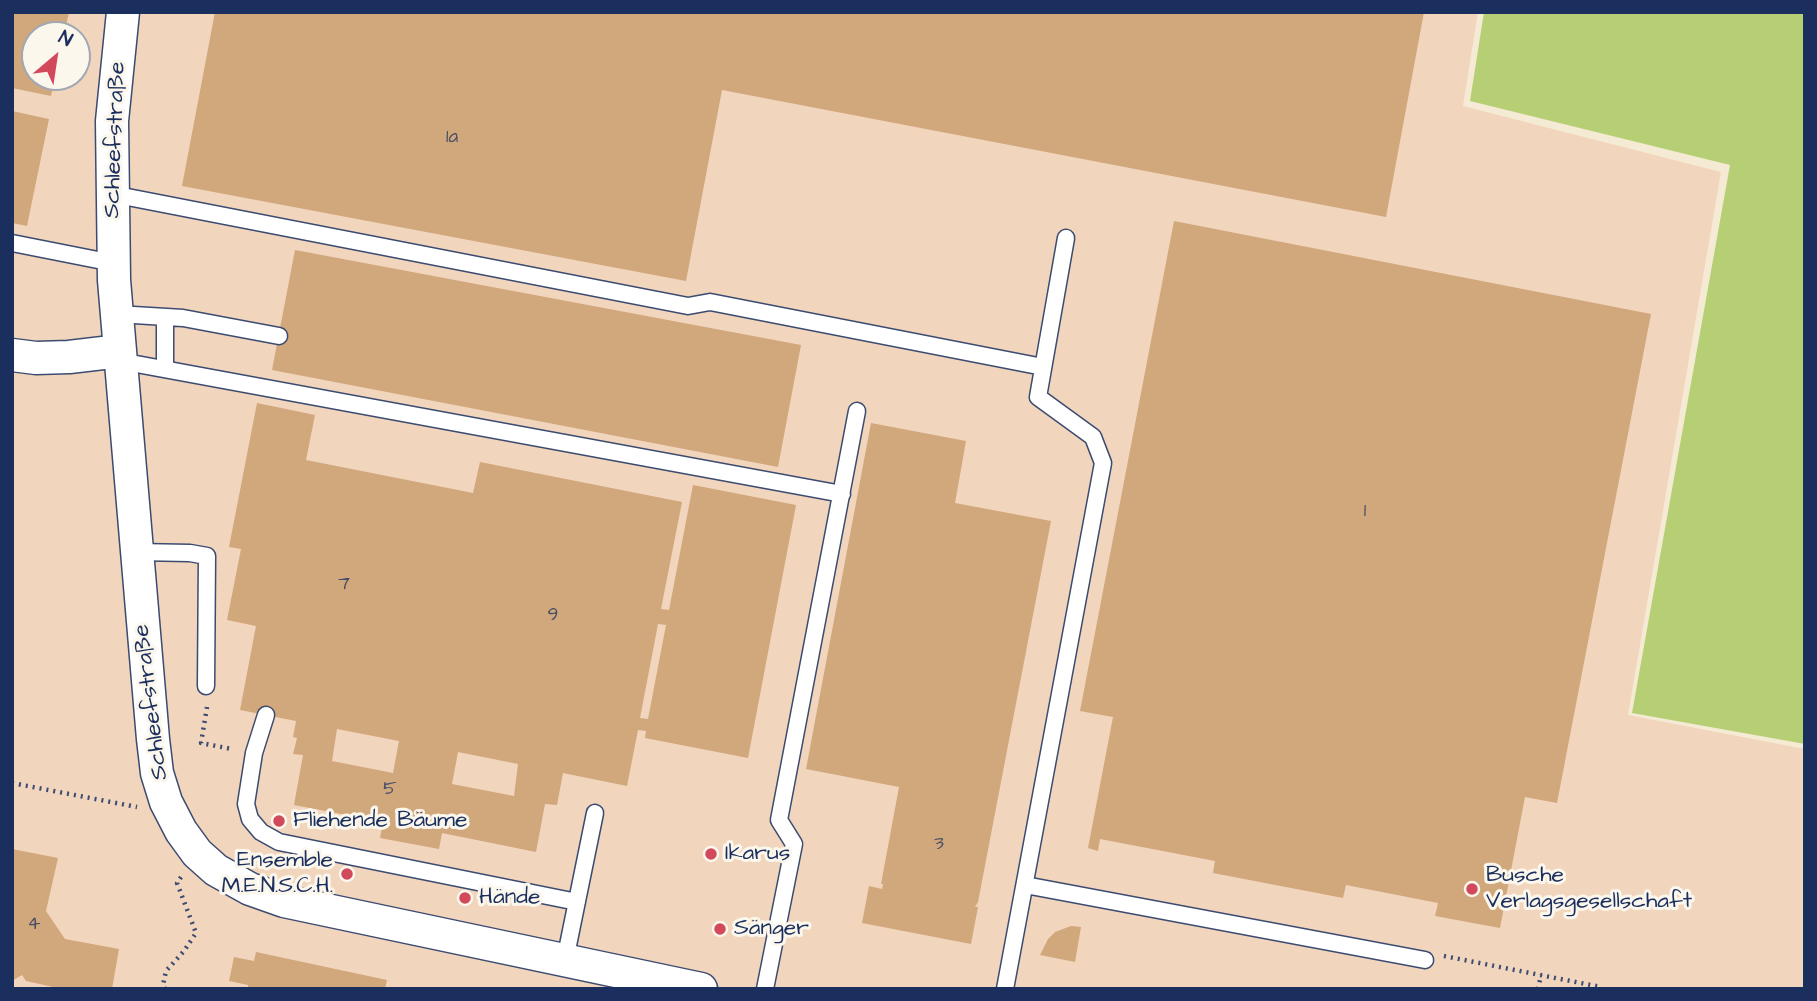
<!DOCTYPE html>
<meta charset="utf-8">
<style>
body{margin:0}
#map{position:relative;width:1817px;height:1001px;overflow:hidden;background:#f5ebd5;font-family:"Architects Daughter",sans-serif}
canvas{display:block}
.frame{position:absolute;inset:0;border:14px solid #1b2f5e;pointer-events:none}
.north{position:absolute;left:21px;top:21px;width:70px;height:70px;box-sizing:border-box;background:#fbf7ec;border:2px solid #a1a7b3;border-radius:50%;rotate:29deg;font-size:19px;font-weight:700;line-height:28px;text-align:center;color:#1b2f5e}
.north::after{content:'';display:block;margin:auto;width:24px;height:32px;background:#d1495b;clip-path:polygon(50% 0,100% 100%,50% 72%,0 100%)}
</style>
<div id="map">
<canvas width="1817" height="1001"></canvas>
<div class="frame"></div>
<div class="north">N</div>
</div>
<script>
const g = document.querySelector('canvas').getContext('2d');
g.lineJoin = 'round';
function paint(path, color) {
  g.fillStyle = color;
  g.fill(path, 'evenodd');
}
function toPath(rows) {
  const path = new Path2D();
  for (const r of rows) {
    path.moveTo(r[0], r[1]);
    for (let i = 2; i < r.length; i += 2) path.lineTo(r[i], r[i + 1]);
  }
  return path;
}
function stroke(path, color, width, dash) {
  g.strokeStyle = color;
  g.lineWidth = width;
  g.lineCap = dash ? 'butt' : 'round';
  g.setLineDash(dash || []);
  g.stroke(path);
}
function label(font, color, halo, rows, align = 'center') {
  g.font = font + ' "Architects Daughter",sans-serif';
  g.lineWidth = 6;
  g.setLineDash([]);
  g.textBaseline = 'middle';
  g.strokeStyle = halo;
  g.fillStyle = color;
  for (const [text, x, y, turn = 0] of rows) {
    g.save();
    g.translate(x, y);
    g.rotate((+turn || 0) * Math.PI / 180);
    g.textAlign = isNaN(turn) ? turn : align;
    if (halo) g.strokeText(text, 0, 0);
    g.fillText(text, 0, 0);
    g.restore();
  }
}
paint(toPath([
 [12,12,1478,12,1463,106,1721,172,1628,715,1805,749,1805,989,12,989],
 [35,35,77,35,77,77,35,77]
]), '#f2d5bd');
paint(toPath([
 [1484,12,1805,12,1805,744,1632,713,1730,165,1470,101]
]), '#b6cf74');
paint(toPath([
 [12,12,69,12,64,35,35,35,35,77,55,77,51,96,12,88],
 [215,12,1424,12,1386,217,722,90,686,281,182,186],
 [12,111,49,119,27,226,12,223],
 [1174,221,1651,314,1557,803,1525,797,1500,928,1435,916,1438,903,1346,885,1343,898,1213,873,1215,861,1100,839,1098,851,1088,848,1113,717,1080,711],
 [295,250,801,345,778,467,272,370],
 [257,403,315,415,306,460,473,493,480,462,682,502,661,609,669,610,693,485,796,505,748,758,645,738,646,731,638,730,627,786,563,773,557,805,545,804,536,852,442,833,439,849,380,838,383,822,294,805,303,755,293,754,297,738,293,737,296,721,240,710,256,626,227,620,241,549,229,547],
 [658,624,666,625,648,719,640,718],
 [337,729,399,741,393,773,332,761],
 [458,752,518,764,514,796,452,784],
 [871,423,966,441,955,503,1051,521,978,902,975,907,978,907,971,944,862,923,869,886,882,889,883,884,881,884,899,787,806,769],
 [12,849,58,858,46,911,65,939,119,949,112,989,62,989,26,981,22,975,12,981],
 [1071,926,1081,927,1075,962,1040,955,1048,939,1055,932],
 [256,952,387,980,385,989,248,989,248,985,229,981,234,957,254,961]
]), '#d1a77c');
const lane = toPath([
 [112,194,688,306,710,302,1043,367],
 [12,243,113,263],
 [117,314,183,318,279,336],
 [165,317,165,368],
 [120,361,842,494],
 [136,552,190,553,207,556,206,686],
 [266,715,254,753,246,804,250,819,261,832,279,842,577,902],
 [1025,885,1425,960],
 [565,960,595,813],
 [765,989,794,844,779,820,857,411],
 [1005,989,1103,463,1093,437,1038,397,1066,238]
]);
const street = toPath([
 [123,12,112,121,114,280,153,739,157,773,166,802,181,831,197,853,216,870,250,889,284,901,701,989],
 [12,355,36,358,69,357,120,351]
]);
stroke(lane, '#3c4b70', 19);
stroke(street, '#3c4b70', 35);
stroke(toPath([
 [207,707,201,743,232,749],
 [12,783,137,807],
 [1444,956,1601,987],
 [165,989,163,985,166,971,184,951,196,933,177,883,181,877],
 [1538,989,1541,975]
]), '#3c4b70', 4.5, [2, 5]);
stroke(lane, '#fff', 16);
stroke(street, '#fff', 32);
for (const [x, y, r, color] of [
 [279,821,7,"#d1495b"],
 [711,854,7,"#d1495b"],
 [347,874,7,"#d1495b"],
 [1472,889,7,"#d1495b"],
 [465,898,7,"#d1495b"],
 [720,929,7,"#d1495b"]
]) {
  const dot = new Path2D();
  dot.arc(x, y, r, 0, 2 * Math.PI);
  g.fillStyle = color;
  g.fill(dot);
  stroke(dot, '#fbf7ec', 2.5);
}
label('19px', '#484d66', null, [
 ["1a",452,138],
 ["1",1365,512],
 ["7",344,585],
 ["9",553,616],
 ["5",390,790],
 ["3",939,845],
 ["4",34,925]
]);
label('23px', '#1b2f5e', '#fbf7ec', [
 ["Schleefstraße",116,140,-88],
 ["Schleefstraße",152,702,-97]
]);
label('23px', '#1b2f5e', '#fbf7ec', [
 ["Fliehende Bäume",293,821],
 ["Ikarus",725,854],
 ["Ensemble",333,861,"right"],
 ["M.E.N.S.C.H.",333,887,"right"],
 ["Busche",1486,876],
 ["Verlagsgesellschaft",1486,902],
 ["Hände",479,898],
 ["Sänger",734,929]
], 'left');
</script>
